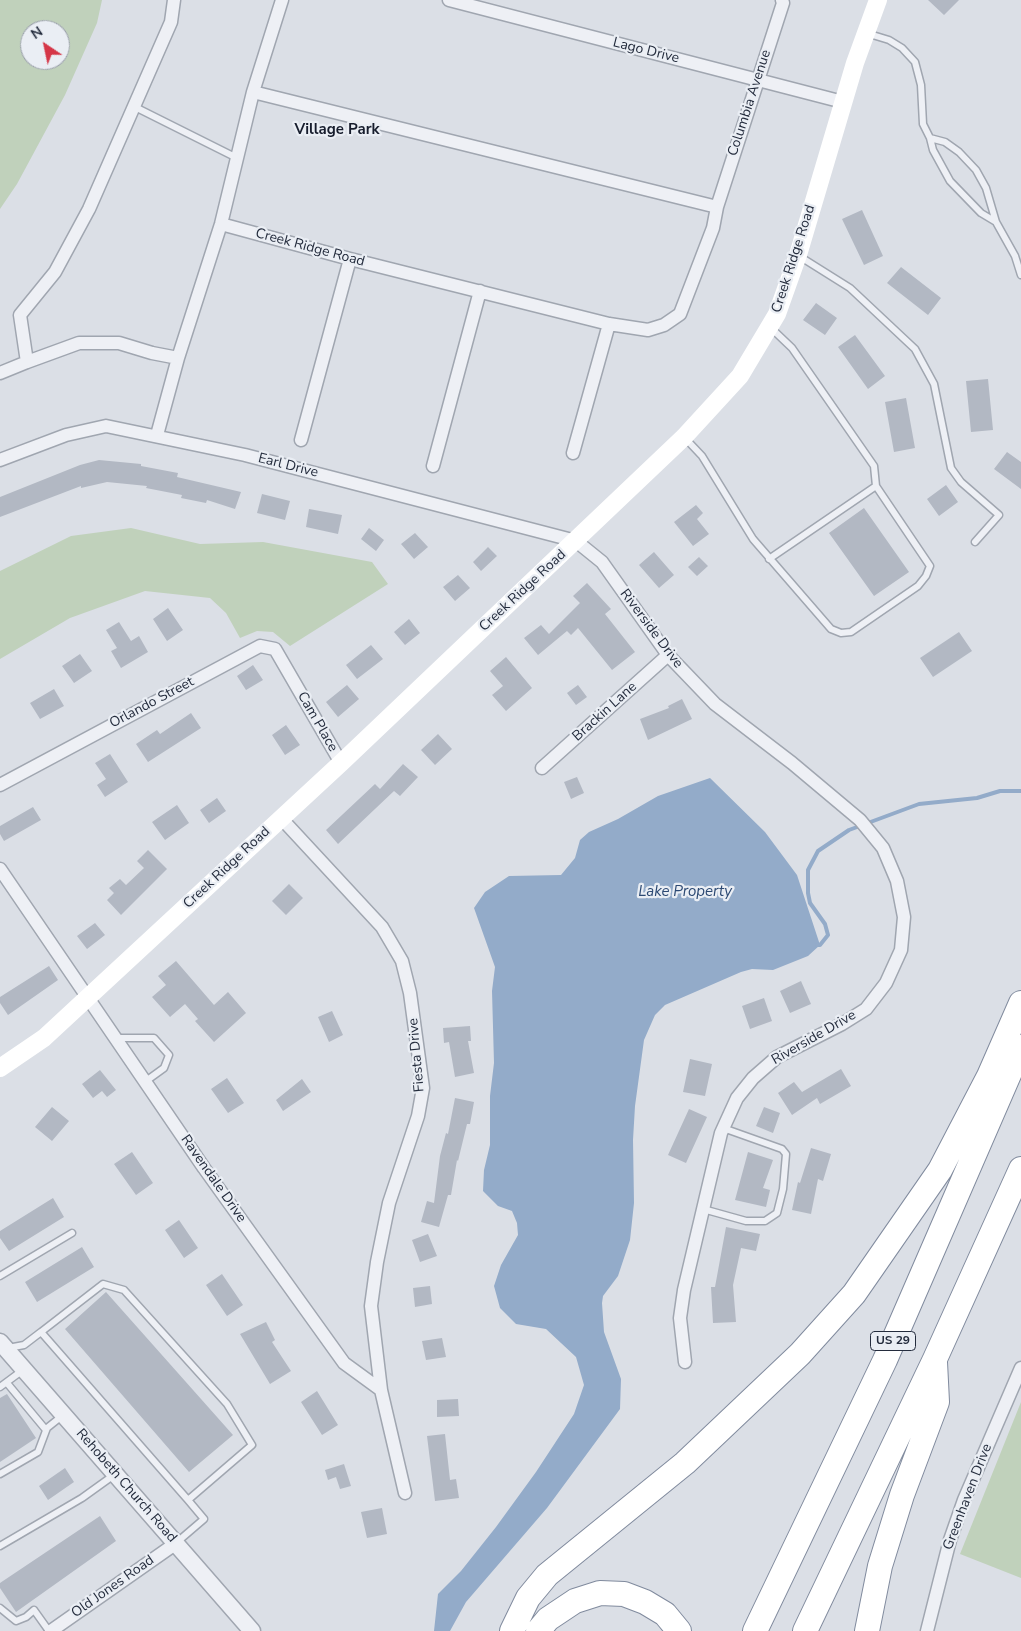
<!DOCTYPE html>
<style>
body{margin:0}
#map{position:relative;width:1021px;height:1631px;overflow:hidden;background:#dbdfe6;font-family:"Nunito Sans",sans-serif}
canvas{display:block}
.north{position:absolute;left:20px;top:20px;width:50px;height:50px;box-sizing:border-box;background:#eaeef4;border:1px solid #9ba0ab;border-radius:50%;rotate:326deg;font-size:14px;font-weight:700;line-height:20px;text-align:center;color:#242c3d}
.north::after{content:'';display:block;margin:auto;width:18px;height:22px;background:#d53647;clip-path:polygon(50% 0,100% 100%,50% 72%,0 100%)}
</style>
<div id="map">
<canvas width="1021" height="1631"></canvas>
<div class="north">N</div>
</div>
<script>
const g = document.querySelector('canvas').getContext('2d');
g.lineJoin = 'round';
function paint(path, color) {
  g.fillStyle = color;
  g.fill(path, 'evenodd');
}
function toPath(rows) {
  const path = new Path2D();
  for (const r of rows) {
    path.moveTo(r[0], r[1]);
    for (let i = 2; i < r.length; i += 2) path.lineTo(r[i], r[i + 1]);
  }
  return path;
}
function stroke(path, color, width, dash) {
  g.strokeStyle = color;
  g.lineWidth = width;
  g.lineCap = dash ? 'butt' : 'round';
  g.setLineDash(dash || []);
  g.stroke(path);
}
function label(font, color, halo, rows, align = 'center') {
  g.font = font + ' "Nunito Sans",sans-serif';
  g.lineWidth = 4.5;
  g.setLineDash([]);
  g.textBaseline = 'middle';
  g.strokeStyle = halo;
  g.fillStyle = color;
  for (const [text, x, y, turn = 0] of rows) {
    g.save();
    g.translate(x, y);
    g.rotate((+turn || 0) * Math.PI / 180);
    g.textAlign = isNaN(turn) ? turn : align;
    if (halo) g.strokeText(text, 0, 0);
    g.fillText(text, 0, 0);
    g.restore();
  }
}
paint(toPath([
 [0,0,102,0,97,23,65,95,17,184,0,209],
 [30,30,60,30,60,60,30,60],
 [131,528,200,544,263,542,372,562,388,584,290,646,273,632,257,631,240,638,226,613,210,598,145,591,70,618,0,659,0,571,71,536],
 [1021,1402,1021,1578,960,1554]
]), '#c0d1bb');
paint(toPath([
 [710,778,765,832,797,875,820,945,808,956,773,970,752,969,741,972,665,1005,655,1015,644,1040,635,1106,633,1140,634,1203,630,1240,618,1276,603,1296,602,1303,604,1332,621,1379,620,1409,547,1508,466,1602,450,1631,434,1631,438,1594,461,1571,496,1527,536,1472,574,1414,584,1385,576,1357,546,1329,516,1324,500,1308,494,1286,501,1265,518,1235,517,1223,512,1211,498,1206,483,1191,484,1170,490,1145,490,1096,494,1063,492,991,495,967,474,908,485,892,509,876,561,875,575,858,580,840,589,832,618,819,658,796]
]), '#93abc9');
stroke(toPath([
 [817,945,820,945,828,935,825,924,810,903,808,893,808,870,818,851,849,830,919,804,977,798,1000,791,1021,791]
]), '#93abc9', 4);
paint(toPath([
 [928,0,959,0,944,15],
 [862,210,883,256,864,265,842,219],
 [901,267,941,298,928,315,887,283],
 [816,303,837,318,825,335,803,320],
 [855,335,885,376,868,389,838,347],
 [988,379,993,430,971,432,966,381],
 [906,398,915,448,894,452,885,402],
 [1007,452,1021,462,1021,489,994,469],
 [99,460,141,464,141,466,178,473,177,477,241,492,235,509,207,500,206,503,181,498,182,495,146,488,147,486,107,482,81,488,81,486,0,517,0,497,80,465],
 [946,485,958,502,939,516,927,499],
 [262,494,290,501,285,520,257,513],
 [696,505,703,513,697,519,709,534,693,546,674,522],
 [864,508,909,572,874,596,829,533],
 [309,509,342,515,338,534,306,527],
 [369,528,384,540,376,551,361,539],
 [415,533,428,547,414,559,401,544],
 [488,547,497,556,481,571,473,562],
 [654,552,674,575,659,588,639,565],
 [699,557,708,566,697,576,688,567],
 [458,575,470,588,455,601,443,587],
 [587,583,611,609,605,614,635,652,612,670,578,628,571,635,567,631,538,655,524,638,541,625,549,634,580,603,573,596],
 [168,608,183,630,167,641,153,619],
 [409,619,420,633,405,645,394,632],
 [119,622,131,641,139,636,148,652,121,668,111,651,117,648,106,630],
 [959,632,972,651,933,677,920,658],
 [371,645,383,659,357,679,346,665],
 [80,654,92,671,74,683,62,666],
 [506,657,532,688,506,711,492,695,503,686,490,671],
 [253,665,263,680,246,690,237,676],
 [347,685,359,699,338,717,326,702],
 [578,685,587,697,576,705,567,693],
 [54,689,64,706,40,719,30,703],
 [682,699,692,719,648,740,640,719,669,708,668,706],
 [191,713,201,728,148,762,136,744,157,730,160,734],
 [286,725,300,745,285,755,272,735],
 [438,734,452,749,435,765,421,750],
 [110,754,128,782,105,797,97,785,106,779,95,763],
 [403,764,418,777,400,796,394,791,338,844,326,830,375,784,380,789],
 [577,777,584,793,571,799,564,782],
 [217,798,226,811,209,823,200,810],
 [177,805,189,823,165,840,152,822],
 [33,807,41,820,4,841,0,834,0,826],
 [148,850,167,869,121,915,107,900,114,893,109,888,120,879,126,885,144,868,137,861],
 [289,884,303,898,286,915,272,901],
 [95,923,105,935,87,949,77,936],
 [176,961,214,1005,228,992,246,1013,214,1042,195,1021,198,1019,185,1004,170,1017,152,997,166,985,158,976],
 [49,966,58,980,8,1015,0,1003,0,997],
 [801,981,811,1004,790,1013,780,991],
 [764,998,772,1021,750,1029,742,1006],
 [332,1011,343,1035,329,1042,318,1017],
 [470,1026,471,1041,468,1041,474,1073,455,1077,449,1042,444,1043,443,1028],
 [690,1059,712,1064,705,1096,683,1092],
 [841,1069,851,1086,820,1104,817,1098,792,1115,778,1093,794,1082,802,1092],
 [100,1070,116,1090,107,1097,102,1091,93,1098,82,1084],
 [227,1078,244,1103,228,1113,211,1089],
 [302,1079,311,1092,283,1111,276,1100],
 [455,1098,474,1102,470,1124,467,1124,458,1161,457,1160,451,1195,448,1195,439,1227,421,1222,427,1201,434,1203,440,1156,446,1133,448,1134],
 [52,1107,69,1121,52,1141,35,1127],
 [764,1107,780,1113,773,1133,756,1126],
 [689,1109,707,1117,686,1163,668,1155],
 [811,1148,831,1154,823,1181,818,1179,811,1214,792,1210,798,1182,800,1183],
 [132,1152,153,1183,136,1195,114,1164],
 [748,1152,773,1160,763,1188,770,1190,766,1207,735,1200],
 [53,1198,64,1217,9,1251,0,1238,0,1231],
 [179,1220,198,1248,184,1258,165,1230],
 [726,1227,760,1234,756,1251,741,1248,733,1285,736,1322,713,1323,711,1287,715,1287],
 [428,1234,437,1256,420,1262,412,1240],
 [82,1247,94,1267,37,1302,25,1282],
 [222,1274,243,1305,227,1316,206,1285],
 [430,1286,432,1304,415,1307,413,1288],
 [106,1292,233,1435,189,1472,65,1329],
 [266,1322,275,1340,272,1342,291,1371,270,1384,240,1334],
 [442,1338,446,1357,426,1360,422,1341],
 [317,1391,338,1425,322,1435,301,1402],
 [7,1394,36,1438,0,1462,0,1398],
 [458,1399,459,1416,437,1417,437,1400],
 [445,1434,450,1480,456,1479,459,1498,435,1501,427,1436],
 [344,1464,351,1486,340,1489,336,1477,328,1480,325,1470],
 [65,1468,74,1482,48,1500,39,1486],
 [382,1508,387,1534,367,1538,361,1512],
 [100,1516,116,1541,16,1612,0,1588,0,1583]
]), '#b2b8c3');
const service = toPath([
 [866,33,889,40,902,48,915,62,921,85,923,124,930,138,933,150,950,181,981,213,996,222],
 [135,107,237,158],
 [930,138,945,142,959,152,976,170,986,188,996,222,1015,256,1021,275],
 [799,256,850,288,915,349,934,384,951,468,961,482,999,515,975,542],
 [685,438,702,456,753,539,831,629,841,633,851,632,918,586,926,576,930,566,876,486,874,466,792,348,770,327],
 [769,559,876,486],
 [116,1038,154,1038,169,1055,164,1068,146,1081],
 [703,1209,746,1221,765,1221,777,1213,783,1189,786,1154,782,1149,723,1128],
 [0,1276,72,1233],
 [41,1332,103,1284,124,1290,227,1404,252,1445,188,1500],
 [8,1348,24,1345,41,1332,188,1500,204,1519,176,1543],
 [7,1383,46,1430],
 [0,1387,23,1370],
 [0,1474,38,1452,47,1428,62,1416],
 [0,1546,82,1498,114,1475],
 [0,1608,16,1621,26,1617,34,1610,49,1631]
]);
const minor = toPath([
 [174,0,171,22,89,209,55,272,20,315,27,362,79,343,119,343,152,353,178,358,221,224,253,92,282,0],
 [449,0,843,102],
 [253,92,717,207],
 [221,224,350,259,609,324,648,330,664,325,680,314,713,228,717,207,783,3,782,0],
 [0,373,27,362],
 [157,435,178,358],
 [301,440,350,259],
 [573,453,609,324],
 [0,460,66,435,106,426,245,455,576,541,602,562,668,655,715,704,792,763,860,820,883,848,897,881,904,917,901,950,886,983,866,1009,842,1024,777,1057,753,1078,737,1098,721,1133,684,1290,680,1318,685,1362],
 [433,466,480,291],
 [542,768,668,655],
 [0,785,260,646,275,649,341,763],
 [281,818,382,927,402,961,410,993,423,1088,418,1116,389,1203,377,1262,371,1306,381,1390],
 [0,869,204,1168,344,1363,381,1390,405,1493],
 [51,1631,175,1544],
 [927,1631,950,1540,964,1500,1021,1368]
]);
const tertiary = toPath([
 [0,1342,252,1631]
]);
const motorway = toPath([
 [512,1631,528,1598,547,1575,685,1463,800,1354,854,1294,940,1170,989,1076,1021,1003],
 [538,1631,548,1619,575,1601,600,1593,624,1594,645,1602,665,1614,679,1631],
 [755,1631,885,1360,1021,1047],
 [805,1631,935,1359,1021,1169],
 [867,1631,880,1566,902,1495,937,1402,935,1362]
]);
stroke(service, '#a0a6b0', 9);
stroke(minor, '#a0a6b0', 15);
stroke(tertiary, '#a0a6b0', 19);
stroke(motorway, '#818b9e', 26);
stroke(service, '#eef0f5', 6);
stroke(minor, '#eef0f5', 12);
stroke(tertiary, '#eef0f5', 16);
stroke(toPath([
 [0,1068,44,1038,341,763,684,437,740,376,777,314,798,255,855,63,878,0]
]), '#fff', 18);
stroke(motorway, '#fff', 24);
for (const [x, y, w] of [
 [893,1341,45]
]) {
  const box = new Path2D();
  box.roundRect(x - w / 2, y - 9.5, w, 19, 4);
  g.fillStyle = '#eaeef4';
  g.fill(box);
  stroke(box, '#242c3d', 1);
}
label('bold 12px', '#242c3d', null, [
 ["US 29",893,1341]
]);
label('14px', '#242c3d', '#eaeef4', [
 ["Lago Drive",646,51,14],
 ["Columbia Avenue",750,103,-72],
 ["Creek Ridge Road",310,248,15],
 ["Creek Ridge Road",794,259,-72],
 ["Earl Drive",288,466,14],
 ["Creek Ridge Road",523,591,-43],
 ["Riverside Drive",651,629,53],
 ["Orlando Street",152,703,-28],
 ["Brackin Lane",605,712,-42],
 ["Cam Place",317,722,60],
 ["Creek Ridge Road",227,868,-43],
 ["Riverside Drive",814,1038,-30],
 ["Fiesta Drive",417,1055,-95],
 ["Ravendale Drive",213,1179,55],
 ["Rehobeth Church Road",126,1486,49],
 ["Greenhaven Drive",968,1497,-69],
 ["Old Jones Road",113,1587,-35]
]);
label('bold 15px', '#171d2d', '#eaeef4', [
 ["Village Park",337,130]
]);
label('italic 15px', '#2c4973', '#eaeef4', [
 ["Lake Property",685,892]
]);
</script>
